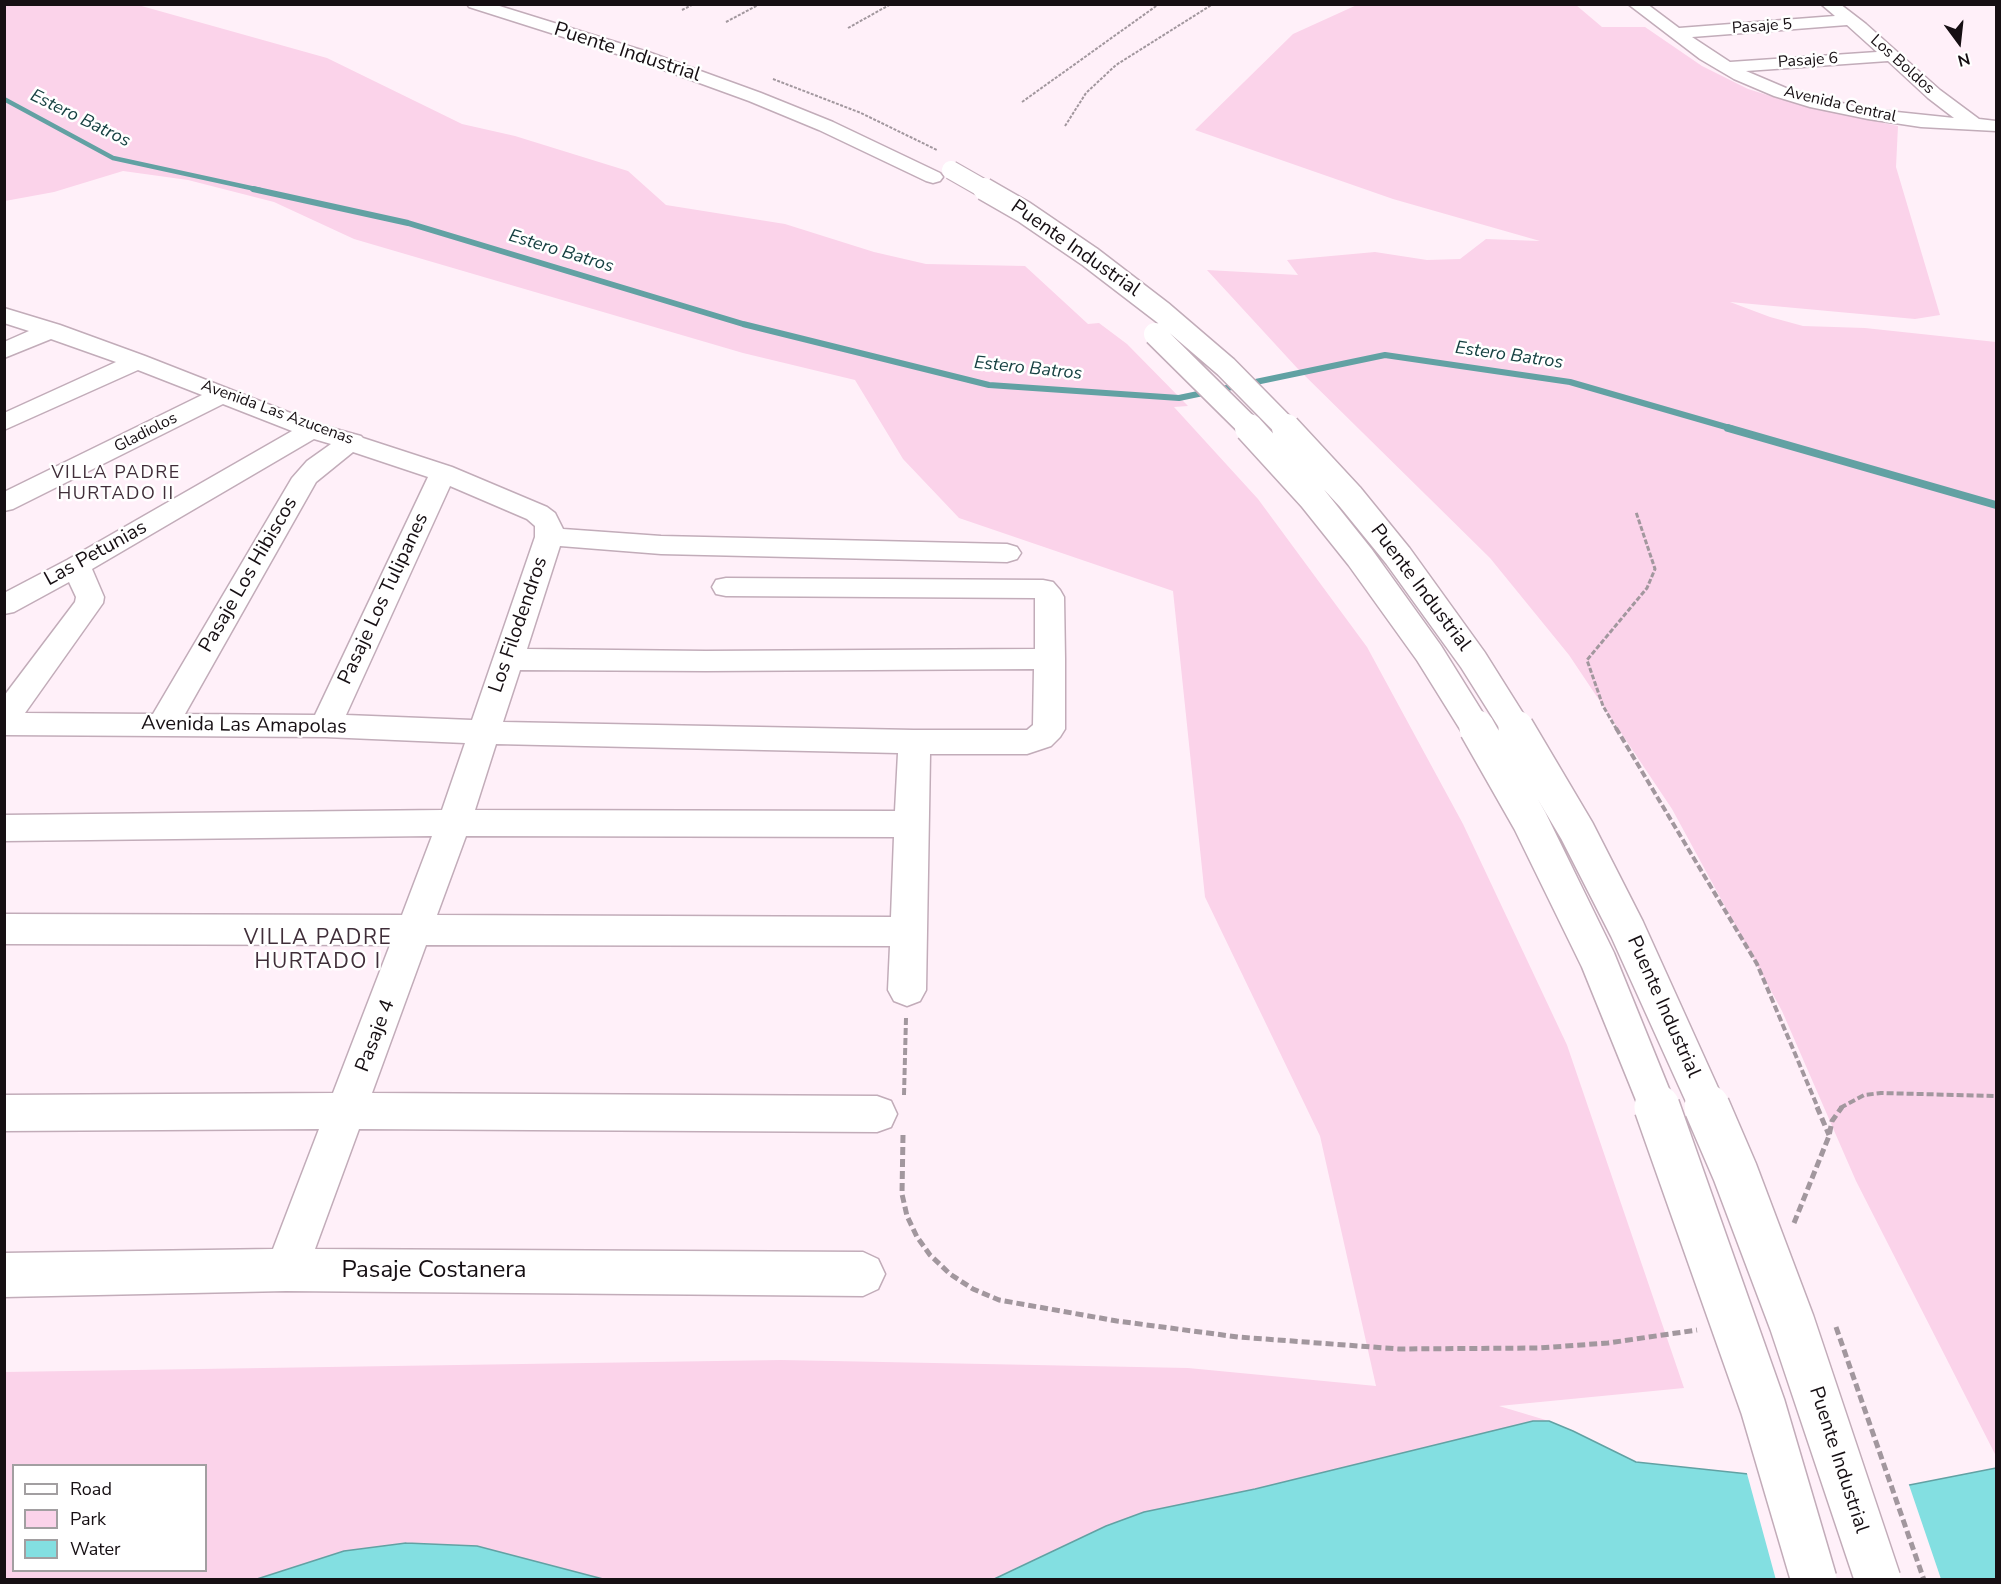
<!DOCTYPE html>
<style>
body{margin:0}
#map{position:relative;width:2001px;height:1584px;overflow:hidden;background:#fff0f9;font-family:"Nunito Sans",sans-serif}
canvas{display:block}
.frame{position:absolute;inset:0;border:6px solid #160f13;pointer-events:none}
.legend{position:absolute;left:12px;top:1464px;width:195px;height:108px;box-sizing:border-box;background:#fff;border:2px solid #a29fa1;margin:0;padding:8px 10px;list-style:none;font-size:18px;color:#160f13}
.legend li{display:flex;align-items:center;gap:12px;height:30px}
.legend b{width:30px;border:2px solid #a29fa1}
.north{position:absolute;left:1929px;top:12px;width:60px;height:60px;-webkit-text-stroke:4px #fff;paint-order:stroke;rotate:165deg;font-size:16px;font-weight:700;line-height:24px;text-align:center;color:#160f13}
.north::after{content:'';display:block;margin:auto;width:21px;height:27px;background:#160f13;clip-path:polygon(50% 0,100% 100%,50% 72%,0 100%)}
</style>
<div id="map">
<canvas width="2001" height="1584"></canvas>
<div class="frame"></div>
<ul class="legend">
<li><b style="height:8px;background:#fff"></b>Road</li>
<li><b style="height:16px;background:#fbd3ea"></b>Park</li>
<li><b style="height:16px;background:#83dfe1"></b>Water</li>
</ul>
<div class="north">N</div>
</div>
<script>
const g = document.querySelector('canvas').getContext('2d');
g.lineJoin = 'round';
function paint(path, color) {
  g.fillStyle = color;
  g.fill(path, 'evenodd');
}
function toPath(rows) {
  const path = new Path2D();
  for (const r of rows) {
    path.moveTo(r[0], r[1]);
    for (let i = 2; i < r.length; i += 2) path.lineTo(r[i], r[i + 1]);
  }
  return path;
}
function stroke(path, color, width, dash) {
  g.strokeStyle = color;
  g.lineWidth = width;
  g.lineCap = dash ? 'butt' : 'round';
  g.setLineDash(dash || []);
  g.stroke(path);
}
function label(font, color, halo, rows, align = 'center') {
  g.font = font + ' "Nunito Sans",sans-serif';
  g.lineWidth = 5;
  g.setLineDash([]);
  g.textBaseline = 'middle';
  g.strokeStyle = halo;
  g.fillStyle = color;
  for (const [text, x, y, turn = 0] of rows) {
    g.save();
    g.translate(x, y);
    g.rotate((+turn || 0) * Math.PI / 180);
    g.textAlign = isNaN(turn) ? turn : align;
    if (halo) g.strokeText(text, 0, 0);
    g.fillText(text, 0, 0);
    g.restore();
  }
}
paint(toPath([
 [1359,4,1576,5,1602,27,1645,27,1702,66,1748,89,1803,106,1898,126,1896,167,1940,315,1915,319,1730,302,1770,317,1803,326,1865,328,1996,342,1996,1456,1856,1181,1782,1011,1672,809,1569,655,1490,558,1298,369,1207,270,1298,275,1287,260,1375,252,1427,260,1460,259,1486,239,1540,241,1393,199,1195,130,1293,34],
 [5,5,138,5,327,58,462,124,515,136,628,171,666,205,785,224,874,252,926,264,1025,266,1088,324,1099,323,1127,344,1188,406,1174,407,1258,499,1367,647,1463,824,1567,1045,1684,1388,1499,1406,1549,1421,1459,1439,1255,1489,1144,1512,1106,1526,992,1579,603,1579,584,1575,344,1551,257,1579,5,1579,5,1372,781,1360,1188,1368,1376,1386,1320,1136,1205,897,1173,591,959,518,903,459,855,380,743,353,354,239,274,202,188,180,123,171,54,192,5,201],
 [14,1466,206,1466,206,1570,14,1570]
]), '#fbd3ea');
const water = toPath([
 [1533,1421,1549,1421,1573,1431,1636,1462,1889,1489,1996,1468,1996,1579,992,1580,1106,1526,1144,1512,1255,1489,1533,1421],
 [406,1543,477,1546,603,1579,257,1579,344,1551,406,1543]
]);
paint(water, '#83dfe1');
stroke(water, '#62a1a3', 1.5);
paint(toPath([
 [1746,1470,1889,1486,1908,1482,1941,1579,1776,1580]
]), '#fff0f9');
stroke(toPath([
 [4,99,113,158,260,190]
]), '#62a1a3', 4.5);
stroke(toPath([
 [253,189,408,223,743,324,989,385,1179,398,1385,355,1570,382,1733,429]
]), '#62a1a3', 6);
stroke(toPath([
 [1728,428,1996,505]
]), '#62a1a3', 8);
const street = toPath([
 [1628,4,1647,4,1679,28,1835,16,1821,4,1840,4,1866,24,1940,90,1979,119,1996,121,1996,131,1921,127,1868,119,1810,107,1774,96,1734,79,1700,59,1628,4],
 [1847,25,1877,52,1730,62,1692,37,1847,25],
 [1888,61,1928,98,1954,118,1868,109,1820,98,1786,88,1746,71,1888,61],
 [4,308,60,325,145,356,321,425,361,436,363,438,452,467,547,507,555,513,563,529,661,536,1007,544,1017,547,1021,553,1017,559,1007,562,661,554,560,546,527,649,706,651,1035,649,1035,598,726,596,716,594,712,587,716,580,726,578,1043,580,1053,582,1060,590,1064,597,1065,659,1065,729,1060,737,1051,746,1027,754,930,754,926,990,920,1001,907,1006,894,1001,888,990,890,946,426,945,372,1093,877,1096,891,1101,897,1114,891,1127,877,1132,359,1129,315,1249,863,1252,878,1259,885,1274,878,1289,863,1296,286,1291,4,1297,4,1253,273,1249,319,1129,4,1131,4,1095,333,1093,390,945,4,944,4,914,402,915,432,836,4,841,4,815,442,810,465,743,325,737,4,735,4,696,75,602,76,597,69,582,14,612,4,614,4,593,67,560,292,431,223,404,13,509,4,511,4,492,202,395,138,370,4,430,4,413,116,362,51,339,4,358,4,342,29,331,4,323,4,308],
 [314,439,331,444,307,461,292,478,153,714,25,713,103,603,104,597,92,569,314,439],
 [353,452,428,477,315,715,185,714,316,482,353,452],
 [450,486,527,519,535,526,535,537,472,720,346,715,450,486],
 [1034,669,1033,725,1027,730,914,730,503,722,520,670,706,671,1034,669],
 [496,744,898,753,895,811,475,810,496,744],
 [466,836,894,837,891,917,437,915,466,836]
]);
const highway = toPath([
 [467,4,493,4,651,53,761,93,833,122,940,173,943,177,940,181,933,183,926,181,819,130,749,101,639,61,469,7,467,4]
]);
stroke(street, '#c2acb9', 3);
stroke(highway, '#c2acb9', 3);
stroke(toPath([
 [682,10,694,4],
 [726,22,760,4],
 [848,28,891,4],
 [773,79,861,113,937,150],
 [1022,102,1159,4],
 [1065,126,1086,93,1116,65,1213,4]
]), '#a2979e', 2, [3, 1.5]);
stroke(toPath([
 [1617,730,1603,706,1587,660,1647,588,1655,569,1636,512]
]), '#a2979e', 3, [5, 2]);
stroke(toPath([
 [1616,728,1757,964,1818,1108],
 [904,1095,906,1018],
 [1840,1108,1864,1095,1881,1093,1996,1096]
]), '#a2979e', 4, [7, 3]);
stroke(toPath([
 [1817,1107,1829,1135],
 [903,1135,902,1194,907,1216,917,1237,930,1255,950,1274,973,1289,999,1300,1117,1321,1238,1337,1399,1349,1539,1348,1608,1343,1697,1330],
 [1794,1223,1829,1136,1832,1121,1842,1107]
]), '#a2979e', 5, [8, 4]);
paint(street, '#fff');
paint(highway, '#fff');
const highwayBridgeFar4 = toPath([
 [951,170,986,190]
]);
const highwayBridgeFar3 = toPath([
 [984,189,1024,212,1090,257,1163,313,1226,367,1287,429],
 [1155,334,1251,429]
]);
const highwayBridgeFar2 = toPath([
 [1249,428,1312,497,1360,557,1429,653,1477,730],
 [1286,428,1350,497,1398,556,1473,660,1517,730]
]);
const highwayBridgeFar1 = toPath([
 [1477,728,1530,821,1598,960,1658,1108],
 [1516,728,1577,831,1627,929,1708,1108]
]);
const highwayBridge = toPath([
 [1657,1107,1763,1407,1814,1580],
 [1707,1107,1735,1172,1792,1323,1878,1580]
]);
stroke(highwayBridgeFar4, '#c2acb9', 20, []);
stroke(highwayBridgeFar3, '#c2acb9', 25, []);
stroke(highwayBridgeFar2, '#c2acb9', 31, []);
stroke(highwayBridgeFar1, '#c2acb9', 38, []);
stroke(highwayBridge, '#c2acb9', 48, []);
stroke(toPath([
 [1836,1327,1924,1580]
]), '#a2979e', 5, [8, 4]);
stroke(highwayBridgeFar4, '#fff', 18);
stroke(highwayBridgeFar3, '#fff', 22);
stroke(highwayBridgeFar2, '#fff', 28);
stroke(highwayBridgeFar1, '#fff', 35);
stroke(highwayBridge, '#fff', 45);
label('16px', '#160f13', '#fff', [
 ["Pasaje 5",1762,27,-4],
 ["Pasaje 6",1808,61,-4],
 ["Los Boldos",1902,65,42],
 ["Avenida Central",1840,105,13],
 ["Avenida Las Azucenas",277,413,20],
 ["Gladiolos",146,433,-27]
]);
label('italic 18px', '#164142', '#fff', [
 ["Estero Batros",80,119,26],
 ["Estero Batros",561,252,17],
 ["Estero Batros",1509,356,8],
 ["Estero Batros",1028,369,6]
]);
g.letterSpacing = '1.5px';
label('18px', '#402e39', '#fff', [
 ["VILLA PADRE",116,474],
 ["HURTADO II",116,495]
]);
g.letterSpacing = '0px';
label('20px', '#160f13', '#fff', [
 ["Puente Industrial",627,53,18],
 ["Puente Industrial",1075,249,35],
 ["Las Petunias",96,554,-29],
 ["Pasaje Los Hibiscos",249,575,-60],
 ["Puente Industrial",1420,588,53],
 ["Pasaje Los Tulipanes",384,599,-65],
 ["Los Filodendros",519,625,-71],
 ["Avenida Las Amapolas",244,726,1],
 ["Puente Industrial",1663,1007,66],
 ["Pasaje 4",376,1036,-69],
 ["Puente Industrial",1838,1460,72]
]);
g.letterSpacing = '1.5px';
label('21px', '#402e39', '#fff', [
 ["VILLA PADRE",318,939],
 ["HURTADO I",318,963]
]);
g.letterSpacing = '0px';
label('24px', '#160f13', '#fff', [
 ["Pasaje Costanera",434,1271]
]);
</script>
